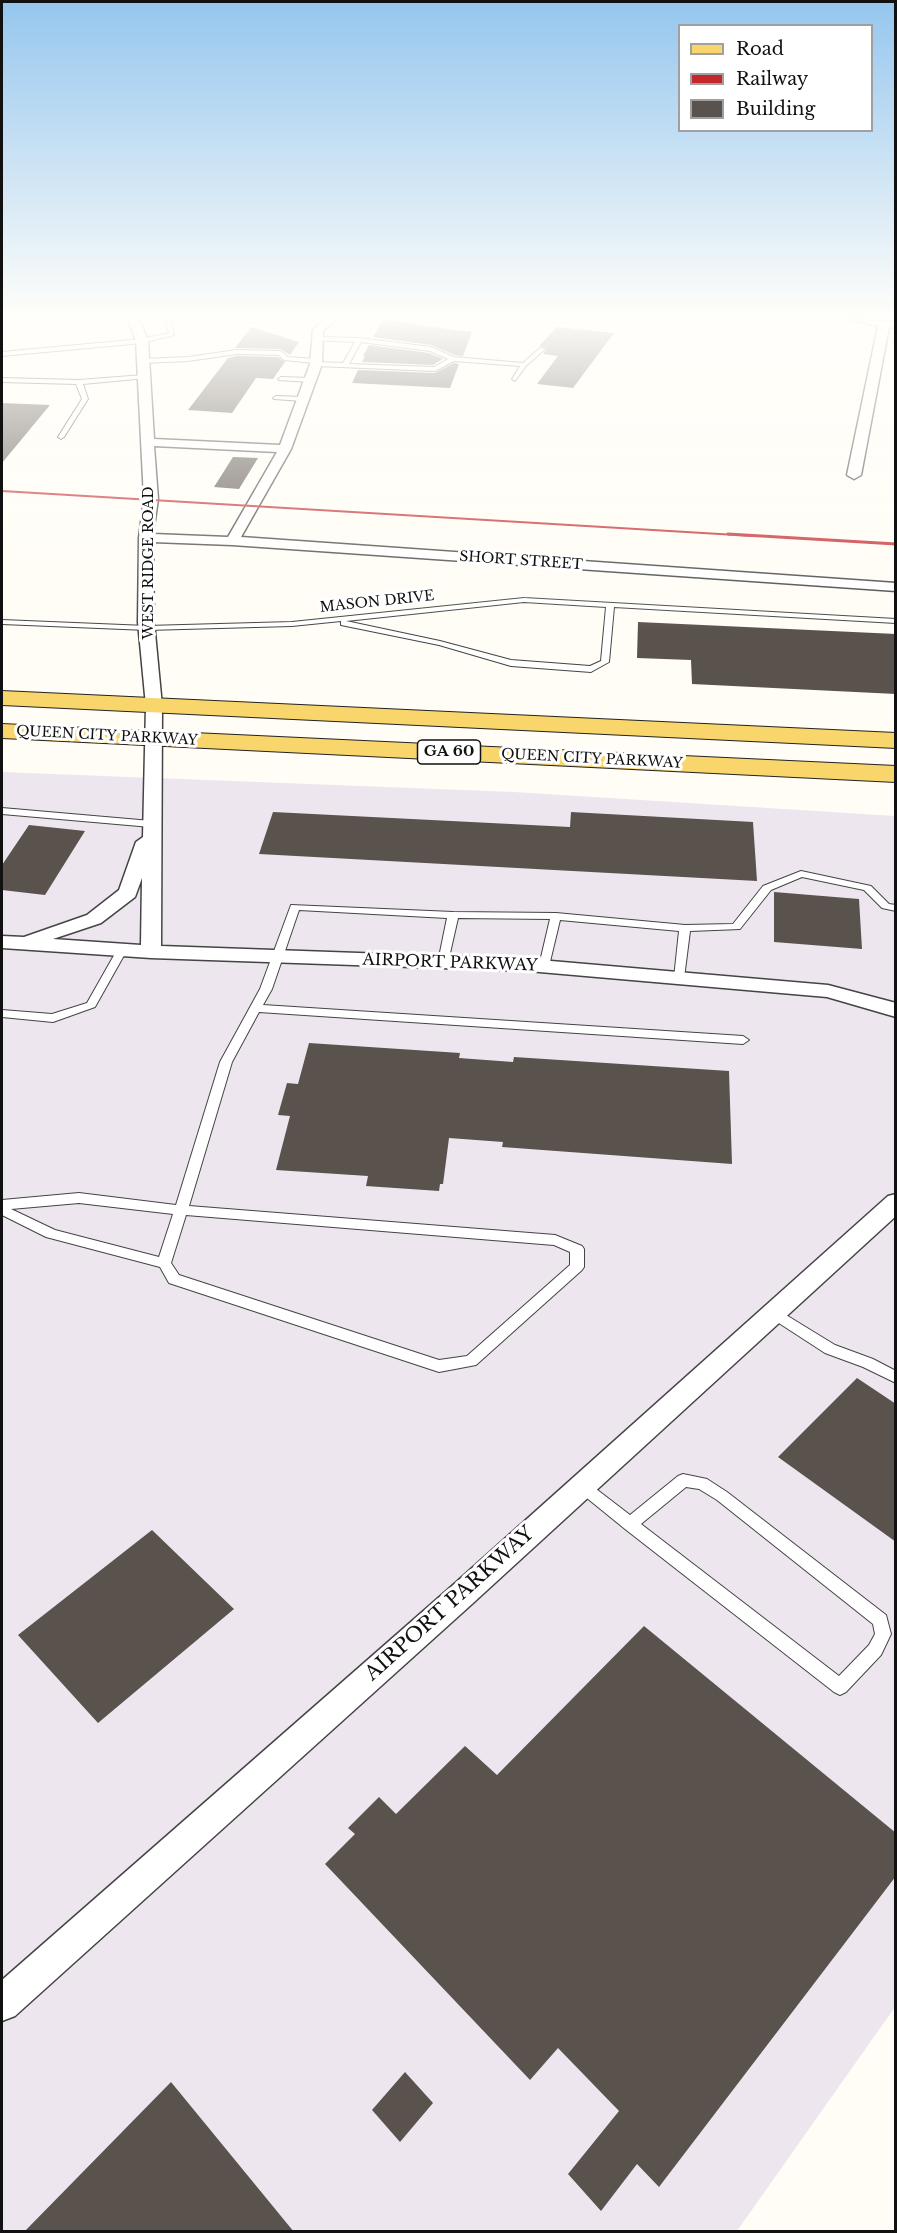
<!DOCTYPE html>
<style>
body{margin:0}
#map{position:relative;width:897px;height:2233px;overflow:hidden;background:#fffdf5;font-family:"Libre Baskerville",serif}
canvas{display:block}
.frame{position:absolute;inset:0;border:3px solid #111;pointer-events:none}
.legend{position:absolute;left:678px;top:24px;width:195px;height:108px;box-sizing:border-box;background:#fff;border:2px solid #a0a0a0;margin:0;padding:8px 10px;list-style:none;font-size:18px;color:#111}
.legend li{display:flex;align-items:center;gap:12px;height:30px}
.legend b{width:30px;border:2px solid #a0a0a0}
</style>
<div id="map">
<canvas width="897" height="2233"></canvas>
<div class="frame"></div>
<ul class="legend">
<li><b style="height:8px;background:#f9d66b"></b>Road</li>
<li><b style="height:8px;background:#c4262e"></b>Railway</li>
<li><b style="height:16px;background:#5a524d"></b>Building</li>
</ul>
</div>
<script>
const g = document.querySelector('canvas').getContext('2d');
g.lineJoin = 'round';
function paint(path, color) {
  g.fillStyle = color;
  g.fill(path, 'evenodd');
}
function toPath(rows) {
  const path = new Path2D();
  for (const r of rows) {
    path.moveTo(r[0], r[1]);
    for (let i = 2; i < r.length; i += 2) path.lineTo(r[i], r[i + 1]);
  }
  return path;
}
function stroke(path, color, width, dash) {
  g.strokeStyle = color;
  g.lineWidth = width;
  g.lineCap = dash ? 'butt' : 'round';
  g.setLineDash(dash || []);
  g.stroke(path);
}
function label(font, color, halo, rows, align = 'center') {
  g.font = font + ' "Libre Baskerville",serif';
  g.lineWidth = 6;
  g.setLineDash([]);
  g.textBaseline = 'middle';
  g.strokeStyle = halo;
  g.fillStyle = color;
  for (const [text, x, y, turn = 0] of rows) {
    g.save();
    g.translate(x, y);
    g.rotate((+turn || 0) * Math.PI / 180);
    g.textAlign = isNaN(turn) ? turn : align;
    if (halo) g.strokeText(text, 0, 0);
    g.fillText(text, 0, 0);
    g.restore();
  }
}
paint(toPath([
 [2,772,514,792,895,816,895,2007,737,2231,2,2232]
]), '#eee6ef');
paint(toPath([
 [383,319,448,329,472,332,463,356,455,355,431,345,373,337],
 [251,327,299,342,290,355,281,349,235,348],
 [557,327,614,333,573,388,537,384,558,356,543,354,547,348,539,346],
 [369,345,429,353,443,359,433,365,362,362,365,356,363,356],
 [237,356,278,357,285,362,273,379,256,378,232,413,188,410,228,358],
 [454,363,459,364,450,388,352,383,358,370,435,373],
 [2,403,50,405,2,463],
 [233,457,258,458,239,489,214,487],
 [638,622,896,634,896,694,692,684,691,660,637,658],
 [273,812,570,827,571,812,753,822,757,881,259,854],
 [29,825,85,831,45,895,2,890,2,865],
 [774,892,859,899,862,949,774,942],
 [309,1043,460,1053,459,1058,513,1062,514,1057,729,1071,732,1164,502,1147,503,1142,449,1138,443,1184,440,1184,439,1191,366,1186,368,1176,276,1170,290,1116,278,1115,287,1083,298,1084],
 [857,1378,896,1404,896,1542,778,1457],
 [152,1530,234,1609,98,1723,18,1635],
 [644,1626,896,1833,896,1876,659,2187,637,2164,601,2211,568,2174,619,2111,558,2048,530,2080,325,1864,355,1834,348,1828,379,1797,396,1814,465,1746,497,1775],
 [405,2072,433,2103,400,2142,372,2110],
 [171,2082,294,2232,24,2232]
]), '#5a524d');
const lane = toPath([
 [165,319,171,319,174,335,142,343,2,356,2,352,142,339,169,333,165,319],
 [317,337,359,338,431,347,454,357,523,363,540,348,545,349,526,366,515,381,512,379,520,366,454,361,435,371,316,366,313,364,314,363,284,360,279,355,237,354,188,361,143,363,140,361,143,359,188,357,237,350,281,351,288,357,316,359,318,362,343,363,355,342,315,340,317,337],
 [361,342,430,351,448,359,434,367,349,364,361,342],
 [144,375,147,377,146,378,83,384,88,399,64,437,61,439,58,437,82,399,76,384,2,382,2,378,79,380,144,375],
 [281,377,310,378,313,380,310,382,279,380,278,379,281,377],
 [276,396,303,397,306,399,303,401,274,399,273,398,276,396],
 [524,598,896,619,896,623,614,607,609,662,591,672,511,666,439,645,341,625,341,621,292,626,147,630,2,624,2,620,147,626,292,622,524,598],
 [524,602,606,607,601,661,590,666,511,660,440,641,346,621,524,602],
 [2,808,151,821,156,824,151,827,2,814,2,808],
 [801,871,871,886,889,904,896,905,896,911,882,908,864,890,802,877,771,890,740,929,690,931,684,978,679,981,674,978,679,931,560,920,549,966,544,969,539,966,550,919,458,918,448,962,443,965,438,962,447,918,299,910,272,989,263,1005,743,1036,749,1040,743,1044,259,1012,232,1062,189,1206,555,1235,582,1246,584,1249,584,1267,582,1270,476,1365,439,1372,169,1283,160,1267,46,1237,2,1215,2,1200,79,1193,176,1205,220,1062,260,989,291,905,453,912,556,913,685,925,733,924,763,886,801,871],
 [79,1203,173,1214,159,1257,55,1230,11,1209,79,1203],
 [186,1215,554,1245,570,1252,570,1265,467,1356,439,1360,179,1275,171,1263,186,1215],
 [122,947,127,950,95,1007,53,1022,2,1017,2,1010,52,1014,87,1003,117,950,122,947],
 [773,1307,835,1345,873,1359,896,1371,896,1383,863,1367,825,1353,768,1316,766,1312,768,1308,773,1307],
 [683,1474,707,1479,727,1492,886,1615,891,1634,881,1655,846,1692,840,1695,834,1692,625,1529,577,1490,575,1486,577,1482,582,1480,587,1482,630,1515,678,1476,683,1474],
 [686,1487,699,1489,717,1500,873,1624,875,1634,869,1645,839,1676,641,1524,686,1487]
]);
const street = toPath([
 [128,319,139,319,148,341,154,439,280,445,310,364,313,330,325,319,337,319,323,331,322,364,291,449,241,537,896,583,896,591,232,545,153,542,154,622,162,706,161,946,528,959,828,985,896,1003,896,1017,827,997,528,971,151,958,2,948,2,936,24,937,87,915,119,890,136,842,143,837,146,706,138,622,139,538,144,499,136,341,128,319],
 [154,446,277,452,228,537,153,534,158,499,154,446],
 [142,878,141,945,53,939,101,923,135,897,142,878],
 [850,319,896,322,896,328,889,327,861,475,854,479,847,475,878,326,850,319],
 [896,1194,896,1216,472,1604,15,2016,2,2021,2,1980,452,1586,888,1196,896,1194]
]);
const primary = toPath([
 [2,691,896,733,896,748,2,705,2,691],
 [2,724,896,766,896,782,2,738,2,724]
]);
stroke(lane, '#444', 2);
stroke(street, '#444', 3);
stroke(primary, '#222', 2);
paint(lane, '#fff');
paint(street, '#fff');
paint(primary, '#f9d66b');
stroke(toPath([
 [2,491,753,536]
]), '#c4262e', 2);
stroke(toPath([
 [728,534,896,544]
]), '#c4262e', 3);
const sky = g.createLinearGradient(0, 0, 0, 632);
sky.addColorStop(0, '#95c6ee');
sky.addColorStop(0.5, '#fffefa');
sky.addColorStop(1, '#fffefa00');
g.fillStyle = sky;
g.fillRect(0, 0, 897, 632);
label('14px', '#111', '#fff', [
 ["SHORT STREET",521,561,4],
 ["WEST RIDGE ROAD",149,563,-90],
 ["MASON DRIVE",377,602,-6],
 ["QUEEN CITY PARKWAY",107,736,3],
 ["QUEEN CITY PARKWAY",592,759,3]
]);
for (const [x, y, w] of [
 [449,752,63]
]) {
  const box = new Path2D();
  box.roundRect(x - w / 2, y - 12, w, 24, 4.5);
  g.fillStyle = '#fff';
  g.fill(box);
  stroke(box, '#111', 1.5);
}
label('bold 15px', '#111', null, [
 ["GA 60",449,752]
]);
label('16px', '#111', '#fff', [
 ["AIRPORT PARKWAY",450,963,2]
]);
label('20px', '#111', '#fff', [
 ["AIRPORT PARKWAY",450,1604,-42]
]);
</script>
